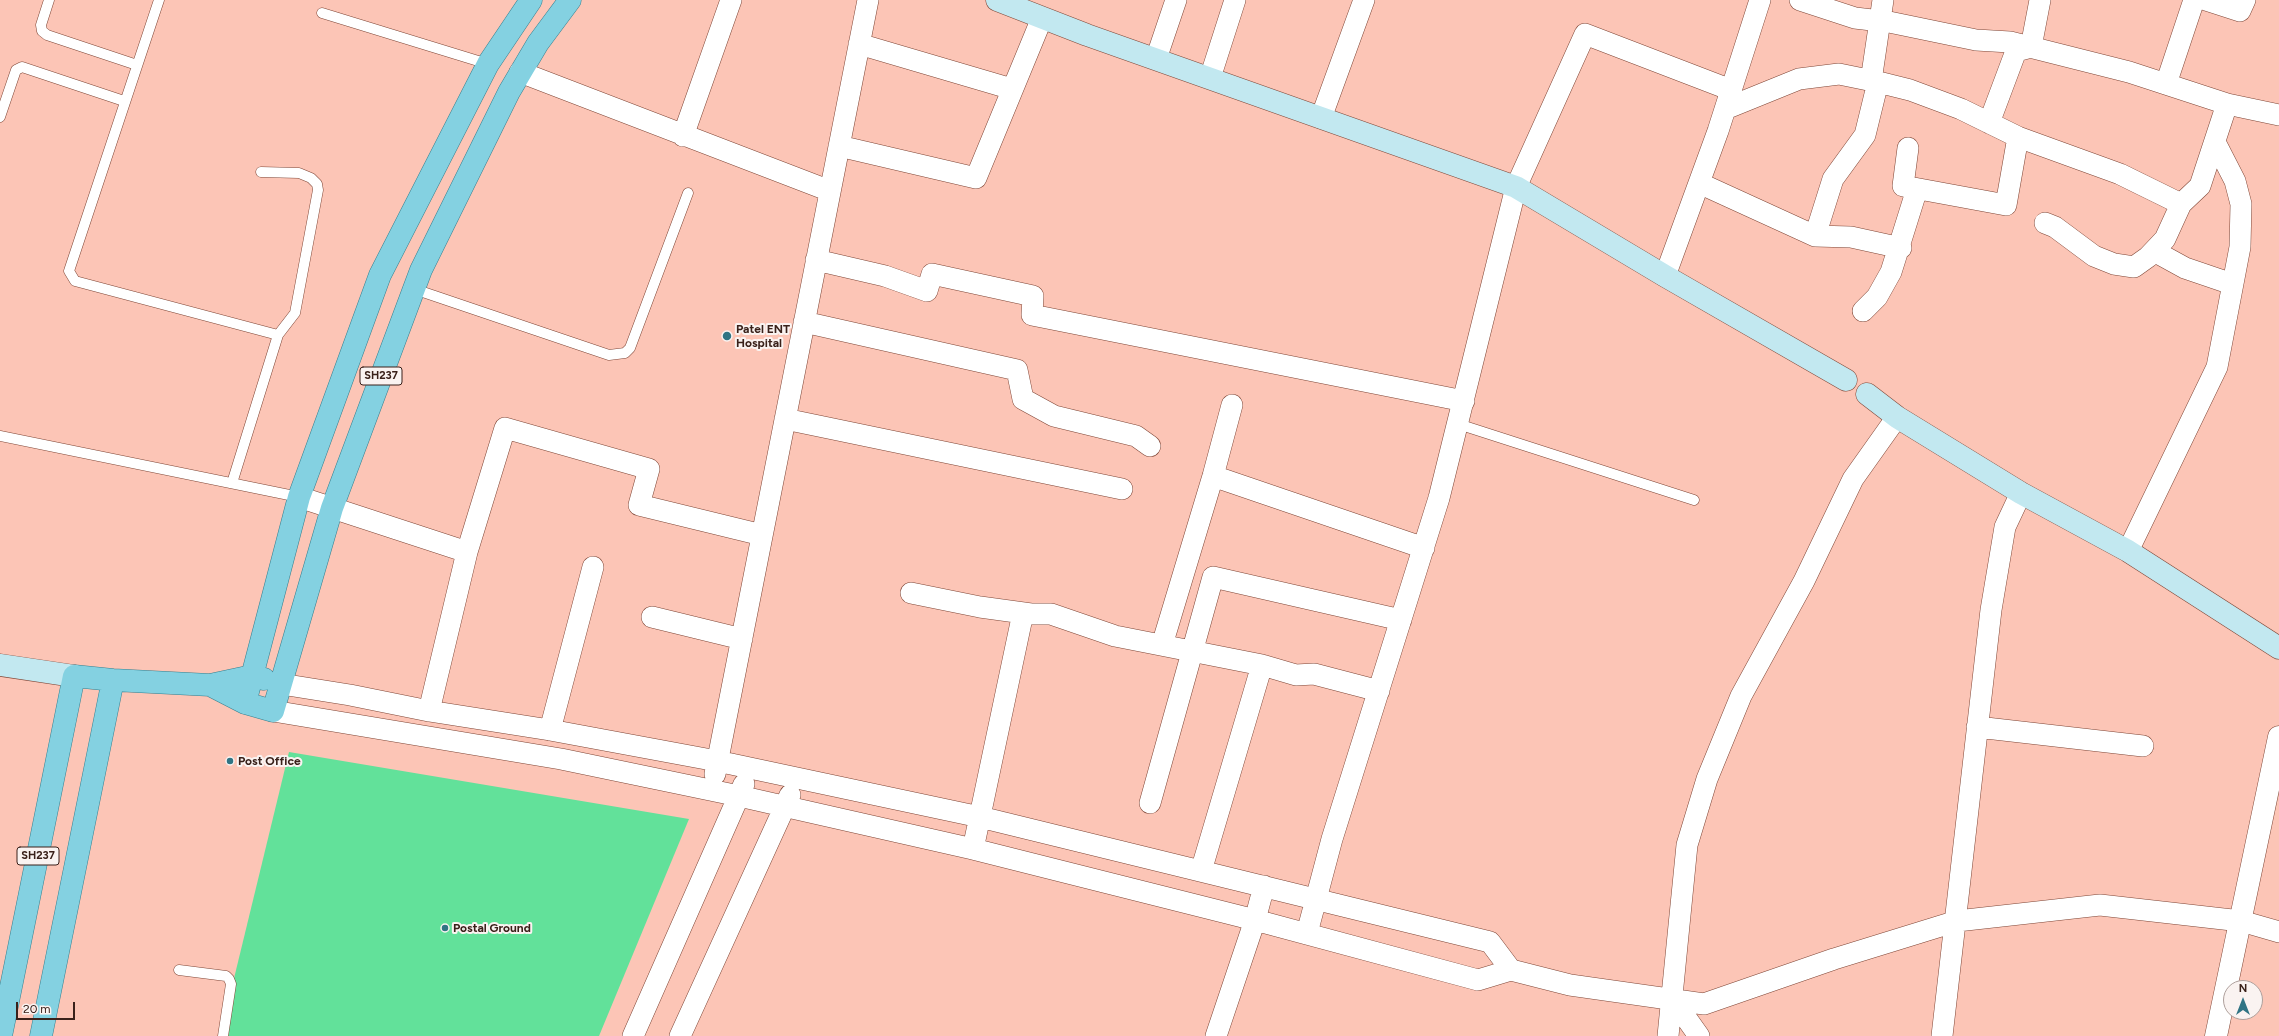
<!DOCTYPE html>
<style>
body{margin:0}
#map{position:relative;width:2279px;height:1036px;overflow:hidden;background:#fcc5b6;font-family:Figtree,sans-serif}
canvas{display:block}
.north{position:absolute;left:2223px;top:980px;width:40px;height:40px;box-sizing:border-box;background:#faf3f1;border:1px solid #ad9f9b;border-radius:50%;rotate:0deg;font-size:11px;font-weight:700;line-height:16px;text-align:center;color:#3a211a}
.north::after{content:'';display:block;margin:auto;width:14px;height:18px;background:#307484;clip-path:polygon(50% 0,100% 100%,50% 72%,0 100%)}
.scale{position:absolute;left:16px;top:1002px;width:59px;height:18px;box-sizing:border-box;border:2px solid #3a211a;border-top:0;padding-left:5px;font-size:12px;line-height:14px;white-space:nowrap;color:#3a211a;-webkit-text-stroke:3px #faf3f1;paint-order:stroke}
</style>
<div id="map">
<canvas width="2279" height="1036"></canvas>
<div class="north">N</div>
<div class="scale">20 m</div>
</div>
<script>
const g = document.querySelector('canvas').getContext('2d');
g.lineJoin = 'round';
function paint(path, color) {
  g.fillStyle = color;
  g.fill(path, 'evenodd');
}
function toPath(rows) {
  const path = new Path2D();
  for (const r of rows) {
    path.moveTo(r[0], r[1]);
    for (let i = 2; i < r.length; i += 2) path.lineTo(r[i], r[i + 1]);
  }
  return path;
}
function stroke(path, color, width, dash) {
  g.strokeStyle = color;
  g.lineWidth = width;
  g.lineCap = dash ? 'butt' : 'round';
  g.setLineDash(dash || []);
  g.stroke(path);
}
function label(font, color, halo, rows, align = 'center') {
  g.font = font + ' Figtree,sans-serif';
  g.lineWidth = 4;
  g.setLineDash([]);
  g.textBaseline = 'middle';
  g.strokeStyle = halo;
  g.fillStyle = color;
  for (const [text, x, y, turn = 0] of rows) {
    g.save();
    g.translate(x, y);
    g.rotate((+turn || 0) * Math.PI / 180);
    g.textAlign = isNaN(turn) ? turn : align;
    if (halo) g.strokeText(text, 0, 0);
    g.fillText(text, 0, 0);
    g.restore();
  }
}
paint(toPath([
 [289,752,689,819,599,1036,220,1036]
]), '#62e19a');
const service = toPath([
 [49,0,41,25,42,31,47,35,137,65],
 [159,0,69,271,75,281,278,335,232,483],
 [322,13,488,64],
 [0,117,16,70,22,67,124,101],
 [261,172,299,173,311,178,317,184,318,190,295,313,278,335],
 [414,289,609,355,625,353,630,348,688,193],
 [1458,424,1694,500],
 [0,436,299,497],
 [179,970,226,976,229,979,231,984,223,1036]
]);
const minor = toPath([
 [1800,0,1855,18,1889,22,1976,40,2010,42,2129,72,2227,104,2279,115],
 [2206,0,2240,11,2245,0],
 [859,44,1012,89],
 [1156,59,1176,0],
 [520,72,830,191],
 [1210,78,1235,0],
 [1871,81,1883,0],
 [2166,84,2194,0],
 [1725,109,1799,79,1839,74,1878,82,1910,90,1961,109,2018,137,2120,174,2181,204],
 [1321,118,1364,0],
 [1989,123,2016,51,2031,47,2040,0],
 [683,136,731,0],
 [839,146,976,178,1042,18],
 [1908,148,1903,186,2006,205,2018,137],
 [1699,183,1815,236,1851,237,1901,248],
 [2045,223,2055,227,2094,256,2114,264,2134,267,2148,257,2165,239,2181,204,2200,186,2227,104],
 [1815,236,1833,179,1865,135,1878,82],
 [2154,251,2185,268,2232,284],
 [816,260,885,276,927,291,932,274,1033,296,1032,315,1464,401],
 [1665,276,1718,131,1760,0],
 [1863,311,1877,297,1891,272,1917,189],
 [804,322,1017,370,1023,399,1054,416,1136,436,1150,446],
 [785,419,1122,489],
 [1213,476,1424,548],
 [299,497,467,552],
 [2128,551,2217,367,2240,247,2241,204,2235,181,2215,142],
 [911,593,980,607,1031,614,1051,614,1115,636,1262,665,1296,675,1314,674,1379,691],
 [652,617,742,639],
 [1162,645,1213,476,1232,405],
 [281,684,350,695,429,711,550,730,717,761,980,817,1490,942,1511,970],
 [273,711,561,759,739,796,973,849,1255,920,1478,980,1511,970,1570,985,1704,1004,1834,959,1957,921,2100,905,2241,921,2279,932],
 [429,711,467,552,505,428,649,469,639,505,762,535],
 [1977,727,2143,746],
 [550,730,593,567],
 [715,774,868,0],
 [1150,803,1213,577,1401,620],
 [973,849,1023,613],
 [1201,871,1262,665],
 [1307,933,1332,839,1439,498,1516,187,1585,34,1731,90],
 [1672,998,1699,1036],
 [633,1036,744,784],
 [680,1036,790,795],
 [1216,1036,1255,920,1264,886],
 [1668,1036,1687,845,1707,779,1741,696,1804,581,1853,479,1897,417],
 [1942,1036,1991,610,2005,527,2021,493]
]);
const tertiary = toPath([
 [2216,1036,2279,737]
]);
const secondary = toPath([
 [997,0,1087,35,1516,187,1665,276,1846,380],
 [1867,394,1897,417,2021,493,2128,551,2279,648],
 [0,665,74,676]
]);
const primary = toPath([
 [210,685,245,703,273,711,332,508,421,270,509,92,538,43,570,0],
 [245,703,299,497,380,275,488,64,531,0],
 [1,1036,74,676,113,680,210,685,252,676,264,679],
 [41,1036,113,680]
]);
stroke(service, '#7f4636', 11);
stroke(minor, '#7f4636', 22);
stroke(tertiary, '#7f4636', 23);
stroke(secondary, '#7f4636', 23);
stroke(primary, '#357f8e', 23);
stroke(service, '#fff', 10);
stroke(minor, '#fff', 21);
stroke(tertiary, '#fff', 22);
stroke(secondary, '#c2e8f0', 22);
stroke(primary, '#84d1e1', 22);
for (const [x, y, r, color] of [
 [727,336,5,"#307484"],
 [230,761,4,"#307484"],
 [445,928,4,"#307484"]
]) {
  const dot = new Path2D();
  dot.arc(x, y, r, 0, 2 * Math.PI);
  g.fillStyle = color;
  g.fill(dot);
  stroke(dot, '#faf3f1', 1.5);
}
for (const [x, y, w] of [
 [381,376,42],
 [38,856,42]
]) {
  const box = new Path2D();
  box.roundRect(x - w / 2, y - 9, w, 18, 3);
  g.fillStyle = '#faf3f1';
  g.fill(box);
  stroke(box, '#3a211a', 1);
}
label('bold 11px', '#3a211a', null, [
 ["SH237",381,376],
 ["SH237",38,856]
]);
label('bold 12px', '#3a211a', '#faf3f1', [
 ["Patel ENT",736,329],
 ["Hospital",736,343],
 ["Post Office",238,761],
 ["Postal Ground",453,928]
], 'left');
</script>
